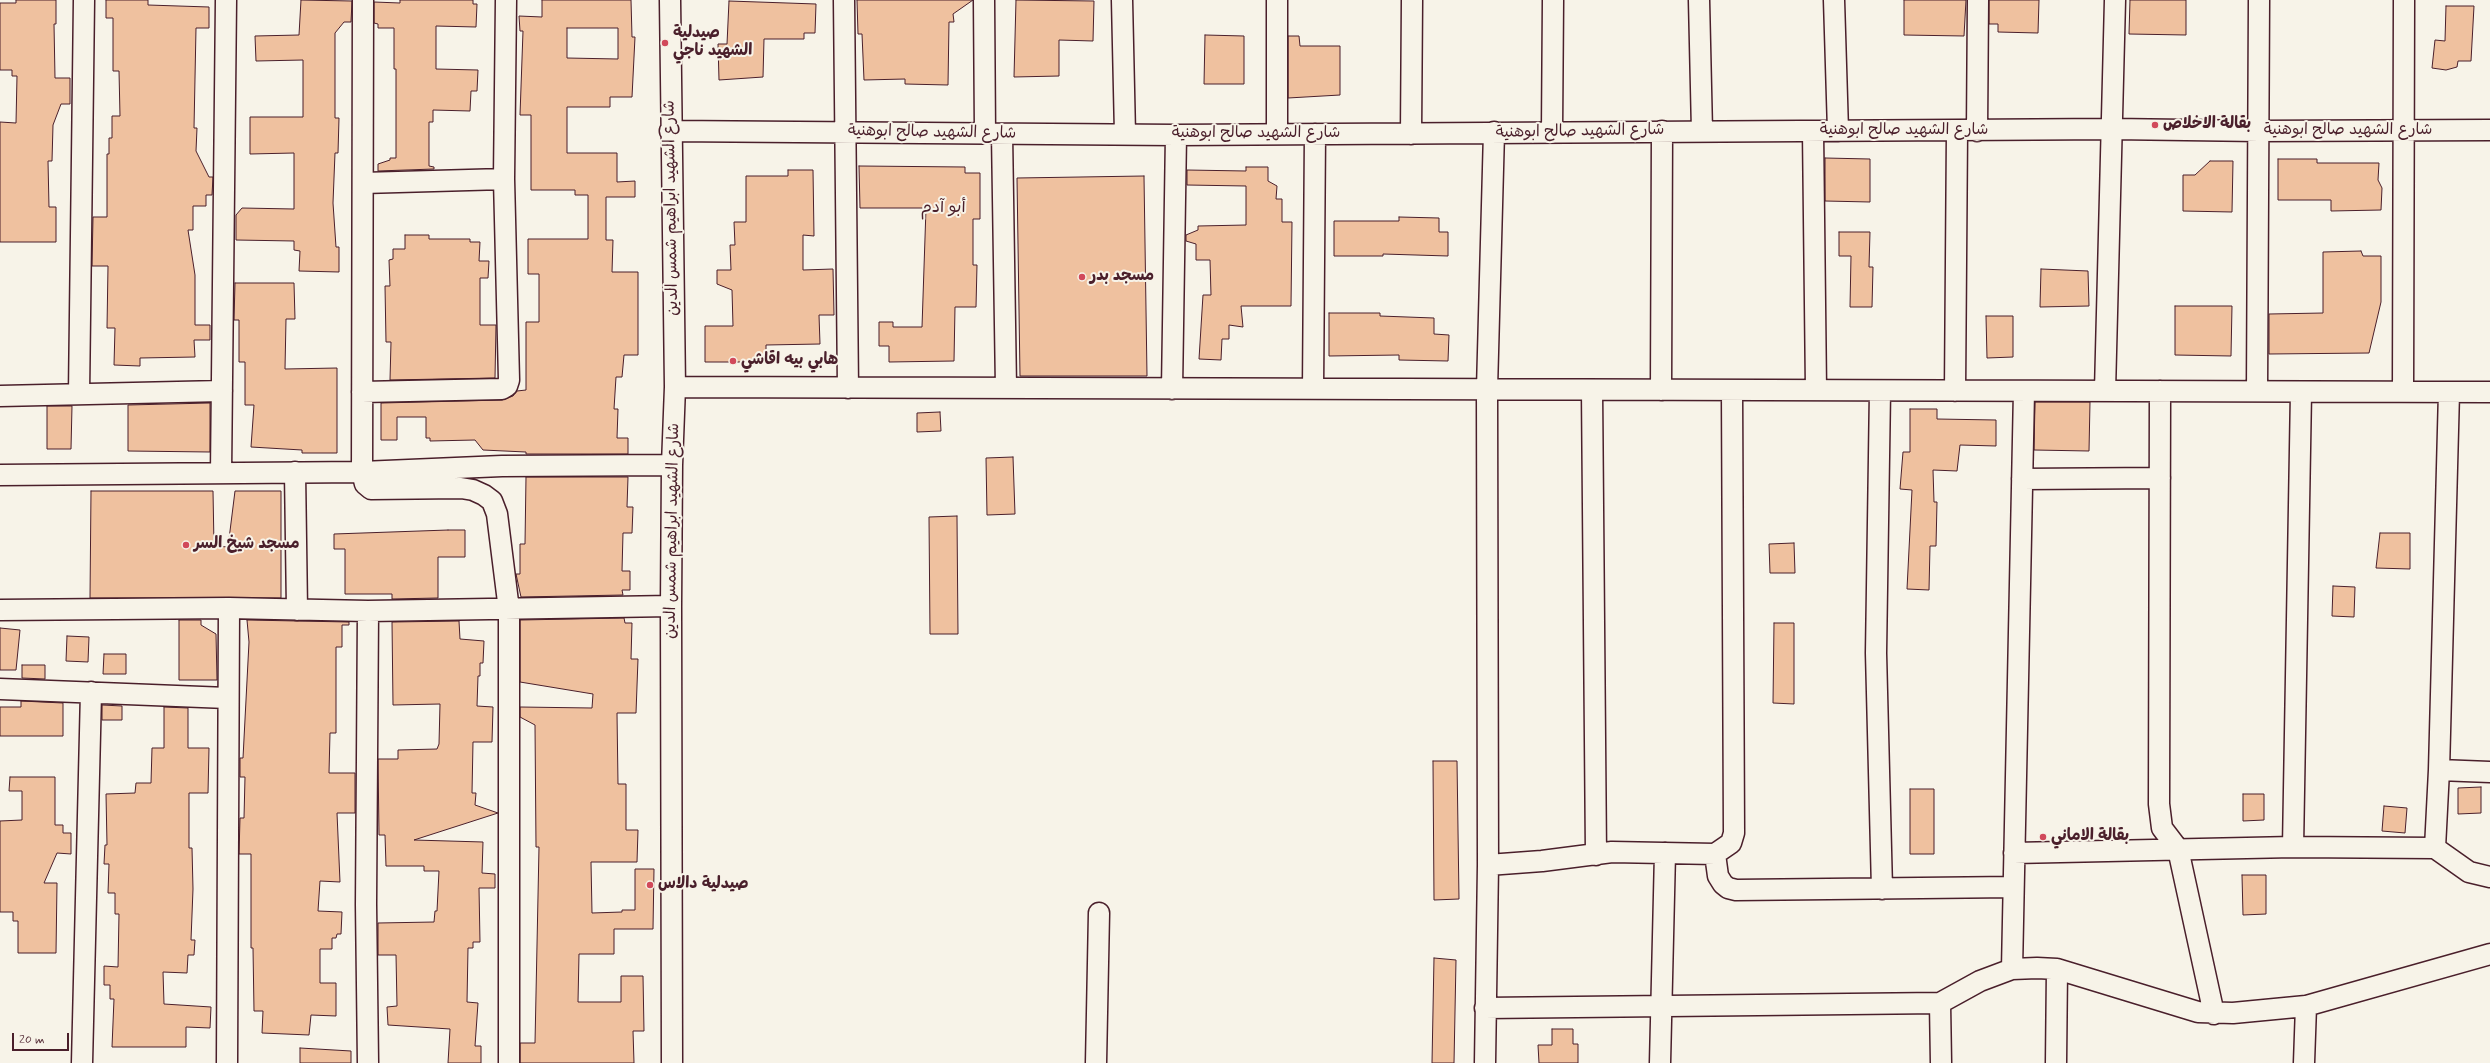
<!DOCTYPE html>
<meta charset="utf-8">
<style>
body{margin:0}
#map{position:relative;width:2490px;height:1063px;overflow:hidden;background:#f7f3e8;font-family:Mynerve,sans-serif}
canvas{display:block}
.scale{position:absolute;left:12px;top:1033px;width:57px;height:18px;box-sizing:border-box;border:2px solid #4a1f2b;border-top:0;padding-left:5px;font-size:12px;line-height:14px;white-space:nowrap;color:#4a1f2b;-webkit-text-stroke:3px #f7f3e8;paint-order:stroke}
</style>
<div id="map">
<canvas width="2490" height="1063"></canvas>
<div class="scale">20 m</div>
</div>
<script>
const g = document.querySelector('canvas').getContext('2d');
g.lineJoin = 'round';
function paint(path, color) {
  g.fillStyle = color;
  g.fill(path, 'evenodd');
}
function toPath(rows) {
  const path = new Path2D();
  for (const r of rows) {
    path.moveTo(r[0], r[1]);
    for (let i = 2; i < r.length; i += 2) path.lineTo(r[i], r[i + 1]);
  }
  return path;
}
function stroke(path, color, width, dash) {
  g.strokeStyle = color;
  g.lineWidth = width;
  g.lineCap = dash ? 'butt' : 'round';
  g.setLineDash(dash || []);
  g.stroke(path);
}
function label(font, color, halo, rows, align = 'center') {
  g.font = font + ' Mynerve,"Playpen Sans Arabic",sans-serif';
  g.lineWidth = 4;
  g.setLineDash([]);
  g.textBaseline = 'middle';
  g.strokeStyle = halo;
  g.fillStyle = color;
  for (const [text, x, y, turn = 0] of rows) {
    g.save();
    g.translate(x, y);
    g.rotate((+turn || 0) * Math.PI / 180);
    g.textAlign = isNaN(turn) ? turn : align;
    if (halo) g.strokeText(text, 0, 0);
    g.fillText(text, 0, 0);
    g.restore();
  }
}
const building = toPath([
 [16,0,56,0,56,24,54,24,55,78,70,78,70,104,61,104,53,125,52,161,48,161,49,207,56,207,56,242,0,242,0,122,16,123,17,76,12,76,12,70,0,70,0,3,16,3,16,0],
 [106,0,148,0,148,5,209,7,209,28,196,28,194,128,197,128,196,151,209,177,213,177,212,195,206,195,206,206,193,206,193,230,188,230,195,275,195,325,210,325,210,340,194,340,195,357,140,358,140,366,114,365,115,328,107,328,108,266,92,266,93,217,107,217,107,154,109,154,109,138,112,138,112,116,120,116,119,71,113,71,113,18,106,18,106,0],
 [301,0,352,1,351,22,344,22,335,33,335,118,339,118,338,153,335,153,333,203,336,247,339,247,339,272,299,271,300,251,294,250,294,241,236,240,236,215,242,208,294,209,294,153,250,154,250,117,303,117,303,60,256,61,255,36,299,35,301,0],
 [400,0,473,0,473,4,477,4,476,27,436,26,436,69,478,70,477,91,471,91,470,111,433,110,433,122,429,122,429,166,434,167,434,169,378,171,378,164,390,160,390,158,396,158,396,69,394,69,394,28,378,28,378,24,374,23,374,2,400,3,400,0],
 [542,0,631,0,632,37,635,37,632,97,610,97,610,107,567,107,567,153,617,153,617,182,635,181,635,197,606,197,606,240,613,240,612,272,638,272,638,355,624,355,622,377,616,377,614,409,618,409,617,438,628,438,628,454,526,454,526,452,483,450,475,440,430,441,430,438,426,438,426,417,397,417,397,440,381,440,381,403,502,400,513,396,517,391,526,390,526,322,539,322,539,274,528,274,528,239,588,239,588,195,575,195,575,190,531,190,531,115,520,115,523,31,520,31,519,16,542,17,542,0],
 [567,28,618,28,618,59,567,58,567,28],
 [857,0,973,0,953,14,954,22,949,22,948,85,905,84,905,79,864,80,862,34,858,34,857,0],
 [1016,0,1094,1,1093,41,1059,40,1059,76,1014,77,1016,0],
 [1904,0,1966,0,1964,36,1904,35,1904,0],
 [1989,0,2039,0,2038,33,1998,32,1998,24,1989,24,1989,0],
 [2130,0,2186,0,2186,35,2129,34,2130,0],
 [729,1,816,4,815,33,804,33,804,39,764,39,763,77,719,80,718,44,727,44,729,1],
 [2446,6,2474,6,2471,61,2458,61,2457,67,2446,70,2432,68,2435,40,2445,41,2446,6],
 [1205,35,1244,36,1244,84,1204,84,1205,35],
 [1288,36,1299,36,1300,46,1340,46,1340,95,1288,98,1288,36],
 [1825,158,1870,159,1870,202,1825,201,1825,158],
 [2278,159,2317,159,2317,163,2379,163,2378,180,2382,188,2381,210,2331,211,2331,200,2278,200,2278,159],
 [2210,161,2233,161,2232,212,2183,211,2183,175,2195,175,2210,161],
 [859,166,965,167,965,173,980,173,980,219,973,219,973,265,977,265,976,307,955,307,954,361,889,362,889,346,879,346,879,322,893,322,893,327,922,327,926,208,860,208,859,166],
 [1246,167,1268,167,1268,181,1277,186,1276,199,1282,199,1282,222,1292,222,1291,306,1241,306,1243,327,1229,325,1229,339,1222,339,1221,360,1199,359,1203,295,1211,295,1210,260,1196,260,1196,244,1186,241,1186,235,1198,230,1198,226,1246,225,1246,186,1187,185,1187,170,1246,171,1246,167],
 [788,170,813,170,814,236,803,235,803,270,833,269,834,315,819,315,820,344,766,345,766,362,705,362,705,326,733,326,732,290,717,284,717,270,731,270,730,245,735,245,734,222,746,222,746,176,788,176,788,170],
 [1144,176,1147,376,1020,376,1017,178,1144,176],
 [1399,217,1439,218,1439,232,1448,232,1448,256,1383,254,1383,256,1334,256,1334,221,1399,221,1399,217],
 [1839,232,1870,232,1869,267,1873,267,1872,307,1850,307,1851,256,1839,256,1839,232],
 [405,235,429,235,429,239,470,239,470,242,480,242,479,261,489,261,488,278,480,278,480,325,496,325,495,378,390,380,391,342,386,342,385,286,390,286,389,260,393,259,393,249,405,249,405,235],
 [2361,251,2363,256,2381,256,2381,302,2369,353,2269,354,2269,314,2323,313,2323,252,2361,251],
 [2041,269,2088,271,2089,306,2040,307,2041,269],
 [235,283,294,283,295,319,286,319,285,369,337,368,337,453,302,453,302,450,251,447,254,405,245,405,245,362,239,362,239,320,234,320,235,283],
 [2175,306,2232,306,2231,356,2175,355,2175,306],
 [1329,313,1380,313,1380,316,1434,318,1434,334,1449,335,1448,361,1399,360,1399,355,1329,356,1329,313],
 [1986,316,2013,316,2013,357,1987,358,1986,316],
 [2035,402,2090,402,2089,451,2034,450,2035,402],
 [210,403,210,452,128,451,128,405,210,403],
 [47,406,72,406,71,449,47,449,47,406],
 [1910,409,1937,409,1937,419,1996,420,1996,446,1960,445,1957,471,1933,470,1934,502,1937,502,1936,546,1930,546,1929,590,1907,589,1912,490,1900,489,1903,452,1910,452,1910,409],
 [940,412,941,431,917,432,917,413,940,412],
 [1013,457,1015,514,987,515,986,458,1013,457],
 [526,477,628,477,627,507,633,507,632,533,623,533,622,571,630,571,630,590,622,590,623,595,521,597,516,574,520,574,520,544,525,544,526,477],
 [91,491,213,491,214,546,228,547,235,491,281,491,281,598,90,598,91,491],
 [957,516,958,634,930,634,929,517,957,516],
 [448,530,465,530,465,557,438,557,438,598,392,599,392,594,345,594,345,549,334,549,334,534,448,530],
 [2380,533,2410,533,2410,569,2376,568,2380,533],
 [1794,543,1795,573,1770,573,1769,544,1794,543],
 [2333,586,2355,587,2354,617,2332,616,2333,586],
 [624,618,625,623,632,623,631,659,638,659,636,713,617,713,618,784,626,784,626,830,638,830,637,862,591,862,592,913,622,912,622,910,635,910,635,869,654,869,653,929,614,929,614,954,579,954,578,1002,621,1002,621,976,643,976,644,1031,633,1031,634,1063,520,1063,520,1043,535,1043,539,847,536,847,535,725,520,717,520,707,592,708,593,694,520,682,520,620,624,618],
 [179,620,201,620,201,625,216,634,217,680,179,680,179,620],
 [247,620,349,622,349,625,342,625,342,647,336,647,336,733,330,733,329,773,355,773,355,813,337,813,340,882,320,881,318,911,342,912,341,934,337,934,336,938,332,938,332,949,320,949,320,983,336,983,336,1016,311,1015,309,1035,262,1033,263,1011,254,1011,253,948,251,948,251,854,239,854,240,818,244,818,245,777,240,777,240,758,243,758,249,642,247,620],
 [459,621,460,639,484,641,483,663,480,663,480,676,478,676,477,706,493,707,492,742,473,742,472,793,476,793,475,805,498,813,414,840,483,842,482,873,495,874,495,888,479,888,480,942,473,942,473,948,468,948,467,1002,478,1003,475,1046,481,1046,481,1063,448,1063,450,1029,388,1025,387,1007,397,1006,396,955,378,955,378,923,434,922,435,911,437,911,439,871,424,871,424,866,386,866,385,835,379,835,378,759,398,759,398,750,437,749,439,744,440,704,393,705,392,622,459,621],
 [1774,623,1794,623,1794,704,1773,703,1774,623],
 [0,628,20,630,16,670,0,670,0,628],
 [67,636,89,637,88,662,66,661,67,636],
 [104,654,126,654,126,674,103,674,104,654],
 [22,665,45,665,45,679,22,678,22,665],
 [21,701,63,703,63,736,0,736,0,707,21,707,21,701],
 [102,705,122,706,122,720,102,720,102,705],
 [164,707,188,708,188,748,209,748,208,793,189,793,189,848,192,848,193,889,191,940,195,940,194,955,188,955,187,973,163,972,164,1004,211,1007,210,1028,186,1027,186,1047,112,1047,114,999,110,999,110,985,104,985,104,966,118,967,119,914,115,914,115,893,108,893,109,864,104,864,105,845,107,845,106,794,135,793,136,783,151,783,152,748,164,748,164,707],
 [1433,761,1457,761,1459,899,1434,900,1433,761],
 [10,777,55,777,55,825,63,825,63,833,71,833,71,854,57,853,44,883,57,883,56,953,18,953,18,921,13,921,13,912,0,912,0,821,22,820,22,791,9,791,10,777],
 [2481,787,2481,813,2458,814,2458,788,2481,787],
 [1910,789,1934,789,1934,854,1910,854,1910,789],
 [2243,794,2264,794,2264,820,2243,821,2243,794],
 [2384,806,2407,808,2405,833,2382,831,2384,806],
 [2242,875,2266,875,2266,914,2243,915,2242,875],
 [1434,958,1456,960,1454,1063,1432,1063,1434,958],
 [1552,1029,1573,1029,1573,1044,1578,1044,1578,1063,1539,1063,1538,1045,1552,1045,1552,1029],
 [300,1048,351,1051,351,1063,300,1063,300,1048]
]);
paint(building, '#efc19f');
stroke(building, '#4a1f2b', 1);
const minor = toPath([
 [363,0,362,472,365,484,371,489,461,488,473,490,484,495,492,501,497,514,509,610,509,1063],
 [670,0,675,387,672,465,671,606,672,1063],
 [844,0,848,388],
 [984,0,985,133],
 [1122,0,1125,134],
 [1699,0,1702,131],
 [1834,0,1838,131],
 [670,131,1176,135,2113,129,2259,131,2490,130],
 [1552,131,1553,0],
 [1813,131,1816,390],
 [1977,131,1978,0],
 [1002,134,1006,388],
 [1277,134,1277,0],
 [1411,134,1412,0],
 [363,183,504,179],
 [675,387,2490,392],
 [1172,389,1176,135],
 [1313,389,1315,134],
 [1592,390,1596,855],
 [1661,390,1662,131],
 [1880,391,1876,653,1882,889],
 [1955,391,1957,131],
 [2105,391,2115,0],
 [2160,391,2159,804,2162,828,2178,849,2214,1014],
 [2257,391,2259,0],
 [362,392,502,389,507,386,509,380,504,179,506,0],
 [2403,392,2404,0],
 [79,394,84,0],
 [0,396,222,391],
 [295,472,297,610],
 [221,473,226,0],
 [0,475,362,472,502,466,672,465],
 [2022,479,2160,478],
 [0,610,229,608,368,611,671,606],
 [0,689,227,698],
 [2439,770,2490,772],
 [2293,847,2301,392],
 [2435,848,2439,770,2449,392],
 [2014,853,2293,847,2435,848,2469,872,2490,877],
 [1715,854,1718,876,1723,884,1728,888,1736,890,2013,887],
 [1488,865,1542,861,1612,852,1715,854,1731,843,1734,833,1732,390],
 [2012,969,2024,391],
 [1940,1003,1941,1063],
 [1485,1008,1940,1003,1980,981,2012,969,2037,968,2057,969,2198,1012,2233,1013,2306,1006,2490,954],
 [82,1063,91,692],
 [227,1063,229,608],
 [368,1063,366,904,368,611],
 [1096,1063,1099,913],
 [1485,1063,1488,865,1487,389,1494,132],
 [1660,1063,1665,853],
 [2056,1063,2057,969],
 [2304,1063,2306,1006]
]);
stroke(minor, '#4a1f2b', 23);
stroke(minor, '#f7f3e8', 20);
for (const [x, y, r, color] of [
 [665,43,4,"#d1495b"],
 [2155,125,4,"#d1495b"],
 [1082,277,4,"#d1495b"],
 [733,361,4,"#d1495b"],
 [186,545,4,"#d1495b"],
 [2043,837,4,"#d1495b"],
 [650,885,4,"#d1495b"]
]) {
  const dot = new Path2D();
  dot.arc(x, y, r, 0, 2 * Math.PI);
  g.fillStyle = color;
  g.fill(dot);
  stroke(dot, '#f7f3e8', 1.5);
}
label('bold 16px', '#4a1f2b', '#f7f3e8', [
 ["صيدلية",673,34],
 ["الشهيد ناجي",673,52],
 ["بقالة الاخلاص",2163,125],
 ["مسجد بدر",1090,277],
 ["هابي بيه اقاشي",741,361],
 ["مسجد شيخ السر",194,545],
 ["بقالة الاماني",2051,837],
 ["صيدلية دالاس",658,885]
], 'left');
label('16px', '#4a1f2b', '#f7f3e8', [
 ["شارع الشهيد صالح ابوهنية",1904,131],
 ["شارع الشهيد صالح ابوهنية",2348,131],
 ["شارع الشهيد صالح ابوهنية",1580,132,-1],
 ["شارع الشهيد صالح ابوهنية",932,133,1],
 ["شارع الشهيد صالح ابوهنية",1256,134],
 ["شارع الشهيد ابراهيم شمس الدين",672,208,-91],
 ["شارع الشهيد ابراهيم شمس الدين",673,531,-89]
]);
label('17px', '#4a1f2b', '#f7f3e8', [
 ["أبو آدم",943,208]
]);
</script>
